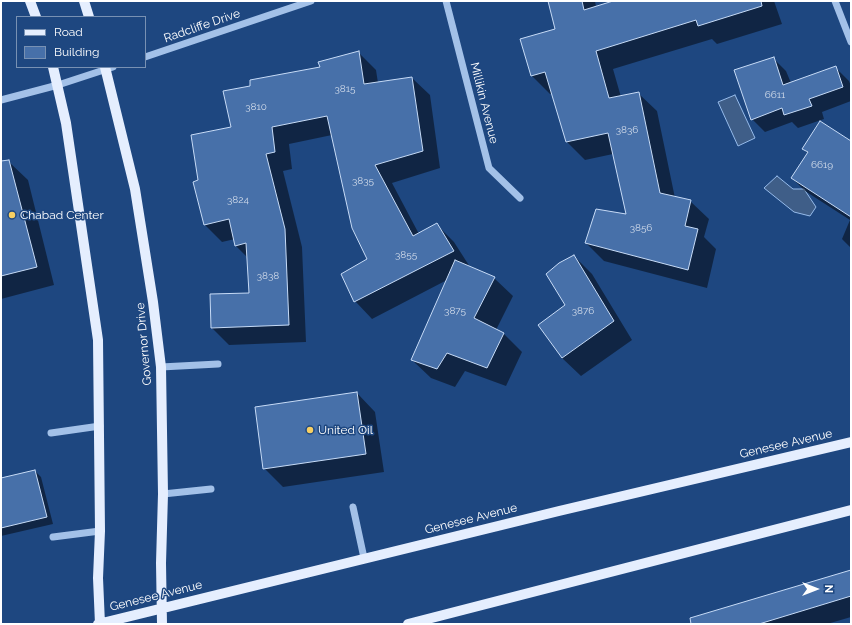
<!DOCTYPE html>
<style>
body{margin:0}
#map{position:relative;width:852px;height:625px;overflow:hidden;background:#1e4780;font-family:Raleway,sans-serif}
canvas{display:block}
.frame{position:absolute;inset:0;border:2px solid #fff;pointer-events:none}
.legend{position:absolute;left:16px;top:16px;width:130px;height:52px;box-sizing:border-box;background:#1e4780;border:1px solid #7891b3;margin:0;padding:5px 7px;list-style:none;font-size:12px;color:#fff}
.legend li{display:flex;align-items:center;gap:8px;height:20px}
.legend b{width:20px;border:1px solid #7891b3}
.north{position:absolute;left:796px;top:569px;width:40px;height:40px;-webkit-text-stroke:3px #1e4780;paint-order:stroke;rotate:90deg;font-size:11px;font-weight:700;line-height:16px;text-align:center;color:#fff}
.north::after{content:'';display:block;margin:auto;width:14px;height:18px;background:#fff;clip-path:polygon(50% 0,100% 100%,50% 72%,0 100%)}
</style>
<div id="map">
<canvas width="852" height="625"></canvas>
<div class="frame"></div>
<ul class="legend">
<li><b style="height:5px;background:#e5eefe"></b>Road</li>
<li><b style="height:11px;background:#4770a9"></b>Building</li>
</ul>
<div class="north">N</div>
</div>
<script>
const g = document.querySelector('canvas').getContext('2d');
g.lineJoin = 'round';
function paint(path, color) {
  g.fillStyle = color;
  g.fill(path, 'evenodd');
}
function toPath(rows) {
  const path = new Path2D();
  for (const r of rows) {
    path.moveTo(r[0], r[1]);
    for (let i = 2; i < r.length; i += 2) path.lineTo(r[i], r[i + 1]);
  }
  return path;
}
function stroke(path, color, width, dash) {
  g.strokeStyle = color;
  g.lineWidth = width;
  g.lineCap = dash ? 'butt' : 'round';
  g.setLineDash(dash || []);
  g.stroke(path);
}
function label(font, color, halo, rows, align = 'center') {
  g.font = font + ' Raleway,sans-serif';
  g.lineWidth = 3;
  g.setLineDash([]);
  g.textBaseline = 'middle';
  g.strokeStyle = halo;
  g.fillStyle = color;
  for (const [text, x, y, turn = 0] of rows) {
    g.save();
    g.translate(x, y);
    g.rotate((+turn || 0) * Math.PI / 180);
    g.textAlign = isNaN(turn) ? turn : align;
    if (halo) g.strokeText(text, 0, 0);
    g.fillText(text, 0, 0);
    g.restore();
  }
}
const water = toPath([
 [735,95,755,138,738,146,718,102,735,95],
 [777,176,793,189,804,189,816,207,810,216,794,212,764,188,777,176]
]);
paint(water, '#3f5e88');
stroke(water, '#96bbea', 1);
paint(toPath([
 [549,1,595,1,596,7,617,1,774,1,782,24,717,44,712,39,613,69,621,97,638,93,657,111,675,198,690,201,709,219,704,237,716,249,707,288,604,261,586,243,628,216,613,154,585,160,567,142,552,93,550,94,531,75,556,30],
 [358,52,376,70,378,83,412,78,430,95,440,168,392,183,419,234,437,225,454,242,470,267,494,278,513,296,496,330,504,334,522,352,506,386,465,371,455,387,431,378,412,360,447,280,372,319,355,301,368,259,332,135,289,144,292,169,283,171,302,247,306,342,229,345,212,328,250,294,248,258,236,246,235,239,222,242,205,225,194,182,199,181,232,128,251,87,321,68],
 [773,58,786,71,791,83,836,68,849,81,851,86,851,101,822,112,824,119,798,128,792,122,765,132,752,119],
 [851,143,851,248,842,239,850,220,805,191,792,178,808,153,804,149],
 [9,162,28,180,54,285,1,299,1,164],
 [574,256,592,274,632,340,581,376,562,358,567,306],
 [357,393,375,412,384,472,283,487,264,468],
 [35,471,41,477,53,524,1,536,1,479],
 [851,570,851,617,827,624,710,624]
]), '#0007');
const building = toPath([
 [548,1,582,1,584,10,613,1,761,1,762,6,698,26,696,20,596,51,609,98,639,92,660,193,691,200,685,226,698,229,688,270,585,243,596,209,626,214,608,133,566,142,545,72,531,76,520,39,555,29,548,1],
 [359,51,364,84,412,77,423,151,375,165,413,236,437,223,454,251,354,302,341,274,367,259,352,228,327,116,272,127,275,152,266,154,285,229,289,325,211,328,210,294,249,293,246,243,235,246,229,219,204,225,193,182,198,180,191,135,231,127,223,91,250,86,250,80,320,67,318,62,359,51],
 [774,57,783,85,836,66,843,87,809,99,812,106,784,115,782,108,751,120,734,70,774,57],
 [820,121,851,141,851,217,791,178,808,152,802,149,820,121],
 [9,160,37,267,1,276,1,161,9,160],
 [574,255,614,321,562,358,538,325,565,305,546,274,559,263,574,255],
 [455,260,495,277,474,318,504,333,487,368,447,353,437,369,411,360,455,260],
 [357,392,366,454,263,469,255,407,357,392],
 [35,470,47,517,1,528,1,478,35,470],
 [851,570,851,596,759,624,691,624,690,618,851,570]
]);
paint(building, '#4770a9');
stroke(building, '#c7dbf6', 1);
stroke(toPath([
 [446,1,489,168,520,198],
 [835,1,851,42],
 [145,57,311,1],
 [1,100,58,85,113,67],
 [161,367,218,364],
 [51,433,100,426],
 [163,494,211,489],
 [353,507,364,558],
 [53,537,100,531]
]), '#a3c1e8', 7);
stroke(toPath([
 [30,1,36,17],
 [84,1,89,17],
 [53,67,66,123,98,340,100,531,98,578,100,624],
 [105,67,135,189,153,302,161,367,163,494,161,563,162,624],
 [98,624,559,511,851,442],
 [408,624,851,510]
]), '#e5eefe', 10);
for (const [x, y, r, color] of [
 [12,215,4,"#f7cf62"],
 [310,430,4,"#f7cf62"]
]) {
  const dot = new Path2D();
  dot.arc(x, y, r, 0, 2 * Math.PI);
  g.fillStyle = color;
  g.fill(dot);
  stroke(dot, '#1e4780', 1.5);
}
label('10px', '#d1dbea', null, [
 ["3815",345,89],
 ["6611",775,95],
 ["3810",256,107],
 ["3836",627,130],
 ["6619",822,165],
 ["3835",363,181],
 ["3824",238,200],
 ["3856",641,228],
 ["3855",406,255],
 ["3838",268,276],
 ["3875",455,311],
 ["3876",583,311]
]);
label('12px', '#fff', '#1e4780', [
 ["Radcliffe Drive",202,26,-19],
 ["Millikin Avenue",484,103,76],
 ["Governor Drive",144,344,-95],
 ["Genesee Avenue",786,444,-13],
 ["Genesee Avenue",471,519,-14],
 ["Genesee Avenue",156,596,-14]
]);
label('12px', '#fff', '#1e4780', [
 ["Chabad Center",20,215],
 ["United Oil",318,430]
], 'left');
</script>
